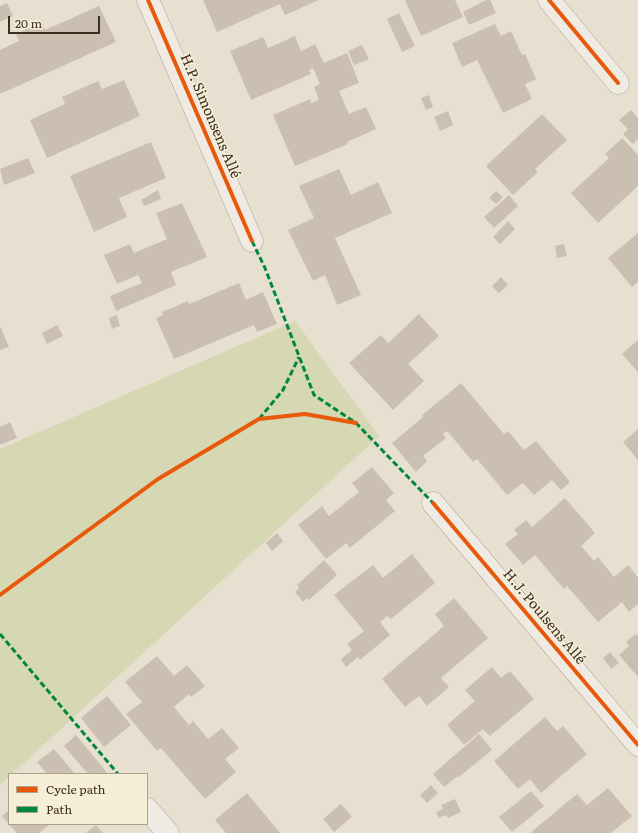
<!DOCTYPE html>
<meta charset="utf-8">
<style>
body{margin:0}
#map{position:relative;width:638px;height:833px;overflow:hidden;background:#e7e0d1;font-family:Literata,serif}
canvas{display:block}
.legend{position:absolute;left:8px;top:773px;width:140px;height:52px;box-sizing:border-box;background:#f7eed8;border:1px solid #ada18e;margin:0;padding:5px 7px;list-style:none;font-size:12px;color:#3d2e20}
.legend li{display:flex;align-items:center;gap:8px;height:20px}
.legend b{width:20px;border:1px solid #ada18e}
.scale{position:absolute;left:8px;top:16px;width:92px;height:18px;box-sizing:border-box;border:2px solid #3d2e20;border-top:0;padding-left:5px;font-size:12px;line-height:14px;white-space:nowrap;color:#3d2e20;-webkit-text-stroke:3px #f7eed8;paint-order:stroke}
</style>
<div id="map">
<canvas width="638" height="833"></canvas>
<ul class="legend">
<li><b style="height:5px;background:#e8590c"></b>Cycle path</li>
<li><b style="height:5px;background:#00873e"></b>Path</li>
</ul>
<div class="scale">20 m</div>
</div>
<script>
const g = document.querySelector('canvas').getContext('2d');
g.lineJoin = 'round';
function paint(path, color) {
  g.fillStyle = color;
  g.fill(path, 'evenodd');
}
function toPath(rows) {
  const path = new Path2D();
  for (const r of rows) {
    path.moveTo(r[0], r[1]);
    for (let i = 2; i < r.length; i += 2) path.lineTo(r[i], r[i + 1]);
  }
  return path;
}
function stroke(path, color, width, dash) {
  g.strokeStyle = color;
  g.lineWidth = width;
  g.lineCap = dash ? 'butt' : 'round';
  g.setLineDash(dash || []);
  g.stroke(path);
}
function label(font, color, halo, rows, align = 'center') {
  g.font = font + ' Literata,serif';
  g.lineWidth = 3;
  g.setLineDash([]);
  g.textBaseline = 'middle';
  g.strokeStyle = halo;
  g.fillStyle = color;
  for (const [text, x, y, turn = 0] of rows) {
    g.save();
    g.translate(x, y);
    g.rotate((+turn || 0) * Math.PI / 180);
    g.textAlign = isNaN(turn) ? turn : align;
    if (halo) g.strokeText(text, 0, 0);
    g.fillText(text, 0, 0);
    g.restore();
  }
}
paint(toPath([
 [295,321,379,436,12,774,9,774,9,777,0,785,0,449]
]), '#d6d7b3');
paint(toPath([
 [203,0,319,0,285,15,280,4,217,32],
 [405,0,455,0,463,17,421,36],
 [486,0,490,0,496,13,469,25,463,12],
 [7,3,13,16,0,22,0,6],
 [99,6,116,42,0,94,0,50,19,41,16,34,42,22,45,30],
 [399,13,415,46,402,52,387,19],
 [495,24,501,36,511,31,522,55,525,54,536,79,525,84,532,99,503,113,477,60,462,67,452,43],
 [295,36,301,51,315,44,324,63,347,53,359,83,339,91,349,114,366,107,376,129,347,142,348,144,295,166,273,115,310,99,311,103,319,100,314,87,320,84,313,68,309,70,311,74,251,100,230,51,263,37,268,48],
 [362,45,369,59,354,65,348,51],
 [124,80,140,116,47,158,30,120,65,104,62,97,98,81,102,89],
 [429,95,433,107,426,110,421,98],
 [631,110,638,118,638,139,633,144,623,134,628,129,619,120],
 [448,111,453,125,440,131,434,117],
 [542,114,567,140,535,169,538,172,513,195,486,166],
 [622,138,638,155,638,186,598,223,571,193,609,158,605,154],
 [151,142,166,178,119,198,127,217,94,232,70,176],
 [28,158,35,173,4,185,0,169],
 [339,169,351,195,378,182,392,213,335,238,361,295,337,305,325,275,313,281,288,230,314,218,299,186],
 [158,190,161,199,144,206,141,200],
 [496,191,503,197,496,204,489,198],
 [509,195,518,206,494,228,484,217],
 [182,203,207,257,171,272,176,285,116,311,110,296,142,283,138,275,117,284,104,255,130,244,134,253,167,239,156,213],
 [508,221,515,229,500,244,493,237],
 [638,233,638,282,632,287,608,258],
 [564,244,567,256,557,258,555,246],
 [501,277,508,285,499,293,492,286],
 [239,283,246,300,263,292,277,324,257,332,254,325,174,359,156,318,163,315,162,312,188,301,189,304],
 [419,314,439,336,408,364,424,381,393,410,349,363,381,335,388,343],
 [117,315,120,326,112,329,109,318],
 [57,325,63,336,47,344,42,333],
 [0,326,9,347,0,350],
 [638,340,638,372,622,354],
 [461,383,504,434,508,431,524,450,536,441,570,482,561,490,552,480,534,495,523,483,507,495,477,459,473,462,447,431,443,434,446,438,423,456,427,461,416,472,392,443,423,417,422,415],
 [10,422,17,438,0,445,0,427],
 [638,429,638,460,623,442],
 [372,467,394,493,386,500,395,511,350,548,346,543,326,559,298,525,322,506,329,516,359,492,352,483],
 [565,498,595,533,581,546,594,561,598,557,614,577,628,565,638,577,638,604,629,612,622,602,598,622,567,586,564,589,535,555,523,565,505,544,518,534,514,530,526,520,532,527],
 [277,533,283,541,272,551,266,543],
 [412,554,435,583,391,619,387,616,380,622,390,635,360,660,358,657,346,667,341,659,352,650,347,644,364,631,334,595,373,565,383,578],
 [324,560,337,575,309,600,307,598,303,602,295,592,299,588,297,585],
 [454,598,488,638,441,678,449,687,427,706,419,696,405,707,382,679,444,626,435,614],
 [636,634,638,636,638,677,619,655,629,646,626,642],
 [610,652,619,663,611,669,603,658],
 [157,656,174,676,187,665,205,686,191,697,189,694,174,707,189,725,193,721,208,739,222,728,239,748,225,759,236,772,205,799,161,748,157,751,126,714,142,702,125,682],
 [492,667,501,678,510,671,534,699,490,736,483,729,464,745,447,725,475,701,465,690],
 [107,696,131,725,104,747,81,718],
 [545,717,557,731,563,726,587,754,541,793,530,779,518,789,494,761],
 [479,734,492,750,459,777,458,776,444,787,433,774],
 [76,735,108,774,88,774,64,746],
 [54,749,75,774,47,774,37,762],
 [431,785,438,793,427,803,420,795],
 [608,788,632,816,611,833,530,833,577,794,587,805],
 [531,791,544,806,512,832,499,817],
 [247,793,280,833,226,833,215,820],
 [455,799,461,812,448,818,446,815,439,818,436,812,443,809,441,805],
 [341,804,352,817,334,832,323,819],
 [9,810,9,824,2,816],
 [9,824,50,824,39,833,17,833],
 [96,825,103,833,86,833]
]), '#cbbfb2');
const street = toPath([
 [148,0,252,241],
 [549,0,618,83],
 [433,503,638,745],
 [147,809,168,833]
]);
stroke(street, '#ada599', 23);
stroke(street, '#efebe3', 22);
stroke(toPath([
 [252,241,265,268,314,395,356,423,433,503],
 [259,419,283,390,299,357],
 [0,634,118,774]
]), '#00873e', 3, [6, 3]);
stroke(toPath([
 [148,0,252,241],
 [549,0,618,83],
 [433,503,638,745],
 [0,595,158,479,259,419,305,414,356,423]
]), '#e8590c', 4);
label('14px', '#3d2e20', '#f7eed8', [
 ["H.P. Simonsens Allé",210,116,67],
 ["H.J. Poulsens Allé",544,617,50]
]);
</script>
